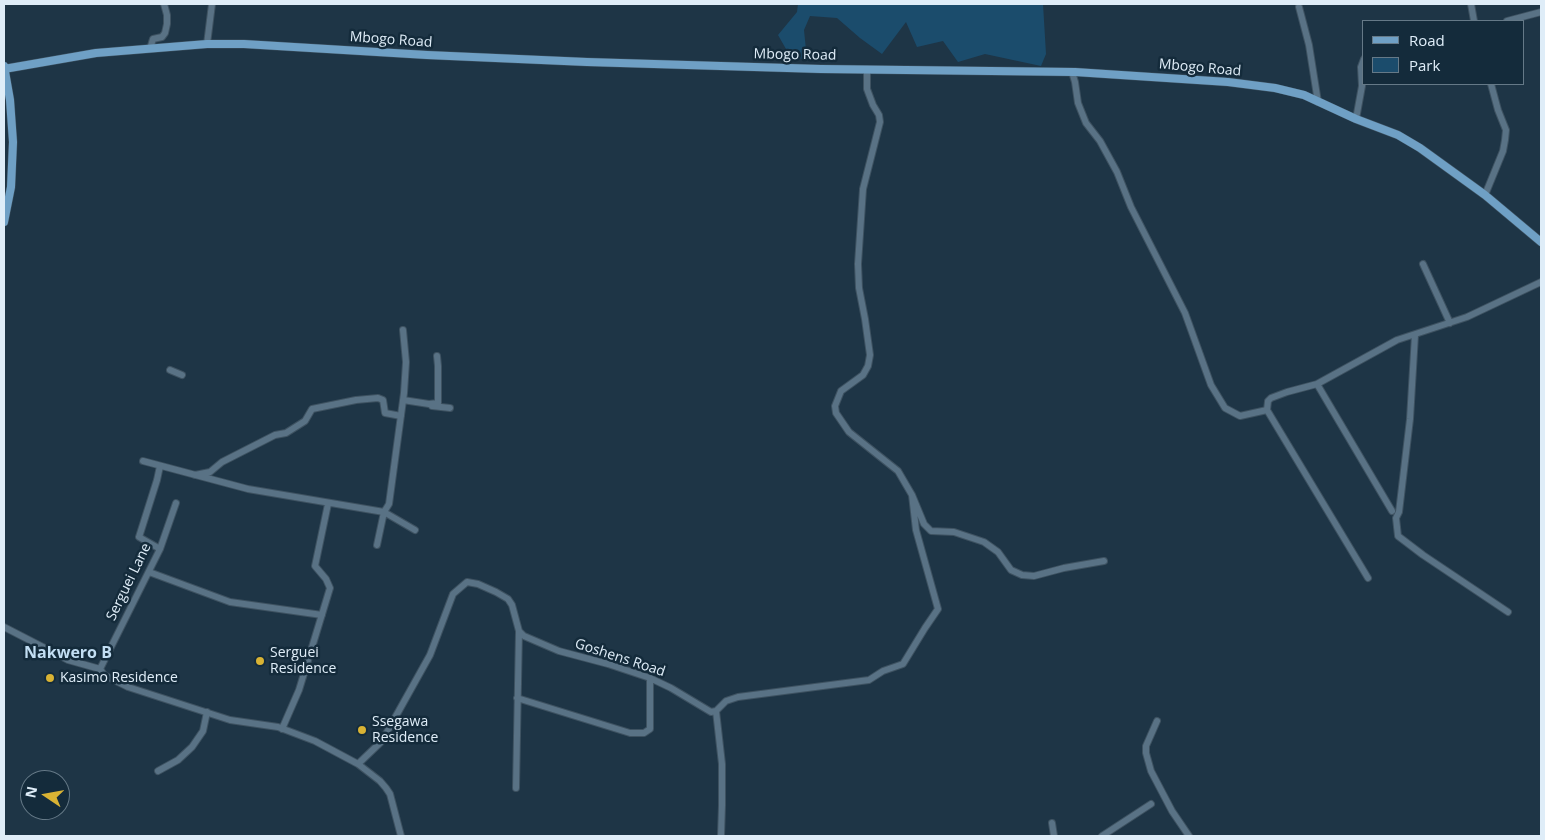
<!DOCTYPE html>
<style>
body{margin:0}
#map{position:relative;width:1545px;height:840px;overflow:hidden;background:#1e3546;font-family:"Open Sans",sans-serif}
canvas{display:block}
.frame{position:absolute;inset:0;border:5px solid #dfedf8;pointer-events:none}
.legend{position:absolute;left:1362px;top:20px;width:162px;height:65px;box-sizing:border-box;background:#142b3b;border:1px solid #657987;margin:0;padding:6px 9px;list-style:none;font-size:15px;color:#dfedf8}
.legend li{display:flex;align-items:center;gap:10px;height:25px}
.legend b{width:25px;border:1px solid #657987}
.north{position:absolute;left:20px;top:770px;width:50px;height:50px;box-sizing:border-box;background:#142b3b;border:1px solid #657987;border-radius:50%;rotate:282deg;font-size:14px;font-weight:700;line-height:20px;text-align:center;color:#dfedf8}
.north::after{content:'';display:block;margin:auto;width:18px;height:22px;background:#d9b334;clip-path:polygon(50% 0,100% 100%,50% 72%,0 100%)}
</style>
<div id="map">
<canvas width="1545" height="840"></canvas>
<div class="frame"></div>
<ul class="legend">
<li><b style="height:6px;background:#6fa0c5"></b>Road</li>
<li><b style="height:14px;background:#1b4c6c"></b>Park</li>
</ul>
<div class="north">N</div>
</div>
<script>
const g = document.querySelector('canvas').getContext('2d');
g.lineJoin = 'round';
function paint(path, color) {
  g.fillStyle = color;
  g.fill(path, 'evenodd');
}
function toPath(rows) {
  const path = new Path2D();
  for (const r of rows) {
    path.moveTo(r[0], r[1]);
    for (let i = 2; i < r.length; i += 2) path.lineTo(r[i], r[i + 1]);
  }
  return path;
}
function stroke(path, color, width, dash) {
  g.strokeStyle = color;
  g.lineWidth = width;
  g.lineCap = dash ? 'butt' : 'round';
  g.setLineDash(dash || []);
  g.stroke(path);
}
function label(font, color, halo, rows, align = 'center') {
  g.font = font + ' "Open Sans",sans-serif';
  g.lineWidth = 5;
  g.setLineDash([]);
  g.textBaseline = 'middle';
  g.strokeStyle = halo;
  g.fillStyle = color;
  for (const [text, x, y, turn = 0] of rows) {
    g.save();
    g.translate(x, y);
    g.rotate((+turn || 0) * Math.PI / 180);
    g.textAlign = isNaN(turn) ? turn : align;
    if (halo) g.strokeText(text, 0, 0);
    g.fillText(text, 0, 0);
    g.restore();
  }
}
paint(toPath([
 [798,4,1043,4,1046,54,1041,66,985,54,958,62,943,41,917,47,906,22,882,54,860,38,837,18,810,16,804,30,807,60,790,56,778,35,797,12]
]), '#1b4c6c');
const minor = toPath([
 [1471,4,1474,21],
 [1299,7,1309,45,1318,102],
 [1507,21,1541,12],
 [207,44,212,4],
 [150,49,153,39,162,37,165,33,167,24,167,15,164,4],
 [867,69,867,89,873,105,879,115,880,122,863,189,858,264,859,288,865,319,870,355,868,366,863,375,841,391,835,406,836,413,849,432,898,471,912,495,924,524,931,531,954,532,984,542,998,552,1011,570,1022,575,1034,576,1064,568,1104,561],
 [1072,72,1075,82,1078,103,1086,123,1100,141,1117,172,1131,207,1185,313,1211,385,1225,408,1240,416,1267,410],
 [1356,119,1362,86,1361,67,1364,59],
 [1485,195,1503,151,1505,140,1506,130,1498,110,1491,84],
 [1423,264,1450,323],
 [1415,335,1410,419,1399,512,1396,518,1398,536,1423,555,1508,612],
 [170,370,182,375],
 [1317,384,1392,511],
 [403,400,429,404,438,403,438,366,437,356],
 [432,406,450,408],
 [143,461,248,489,384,512,415,530],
 [160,466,157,480,139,537,160,549],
 [195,475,210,472,222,462,275,435,286,433,305,421,312,409,356,400,378,398,383,400,385,413,401,416],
 [377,545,384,512,389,504,404,393,406,362,403,330],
 [149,572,230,602,322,615],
 [1368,578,1267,410,1268,401,1271,398,1287,392,1317,384,1397,340,1467,317,1541,282],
 [4,627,68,660,100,669,104,675,128,687,230,720,278,727,315,741,358,764,380,781,386,788,390,794,401,836],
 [100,669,160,549,176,503],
 [517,698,630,733,644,733,650,729,650,678],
 [716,711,722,764,722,805,721,836],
 [1157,721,1146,746,1146,753,1151,771,1172,811,1189,836],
 [282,729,299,690,330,588,326,579,315,566,328,504],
 [358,764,382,741,430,655,453,594,467,582,478,584,496,592,508,599,512,605,519,631,524,636,559,651,608,664,650,678,671,688,711,712,716,711,726,701,738,697,869,680,883,671,903,664,925,628,938,609,916,530,912,495],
 [158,771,178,760,192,747,203,731,207,712],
 [516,788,519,631],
 [1052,823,1054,836],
 [1102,836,1151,804]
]);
const major = toPath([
 [4,66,10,100,13,142,11,187,4,222],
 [4,69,96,53,207,44,244,44,427,55,587,62,821,69,1075,72,1228,82,1275,88,1304,95,1356,119,1398,135,1420,148,1485,195,1541,242]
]);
stroke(minor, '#3e5261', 8);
stroke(major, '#3e5261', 9);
stroke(minor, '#597285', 6);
stroke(major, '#6fa0c5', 8);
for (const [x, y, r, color] of [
 [260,661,5,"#d9b334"],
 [50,678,5,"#d9b334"],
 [362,730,5,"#d9b334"]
]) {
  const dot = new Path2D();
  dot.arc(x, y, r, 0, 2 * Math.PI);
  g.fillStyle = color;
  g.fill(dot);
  stroke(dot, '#142b3b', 2);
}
label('14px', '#dfedf8', '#142b3b', [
 ["Mbogo Road",391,40,4],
 ["Mbogo Road",795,55,1],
 ["Mbogo Road",1200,68,5],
 ["Serguei Lane",129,582,-64],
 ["Goshens Road",620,658,18]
]);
label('14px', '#dfedf8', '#142b3b', [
 ["Serguei",270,653],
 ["Residence",270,669],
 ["Kasimo Residence",60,678],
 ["Ssegawa",372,722],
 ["Residence",372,738]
], 'left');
label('bold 16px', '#c2def3', '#142b3b', [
 ["Nakwero B",68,653]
]);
</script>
